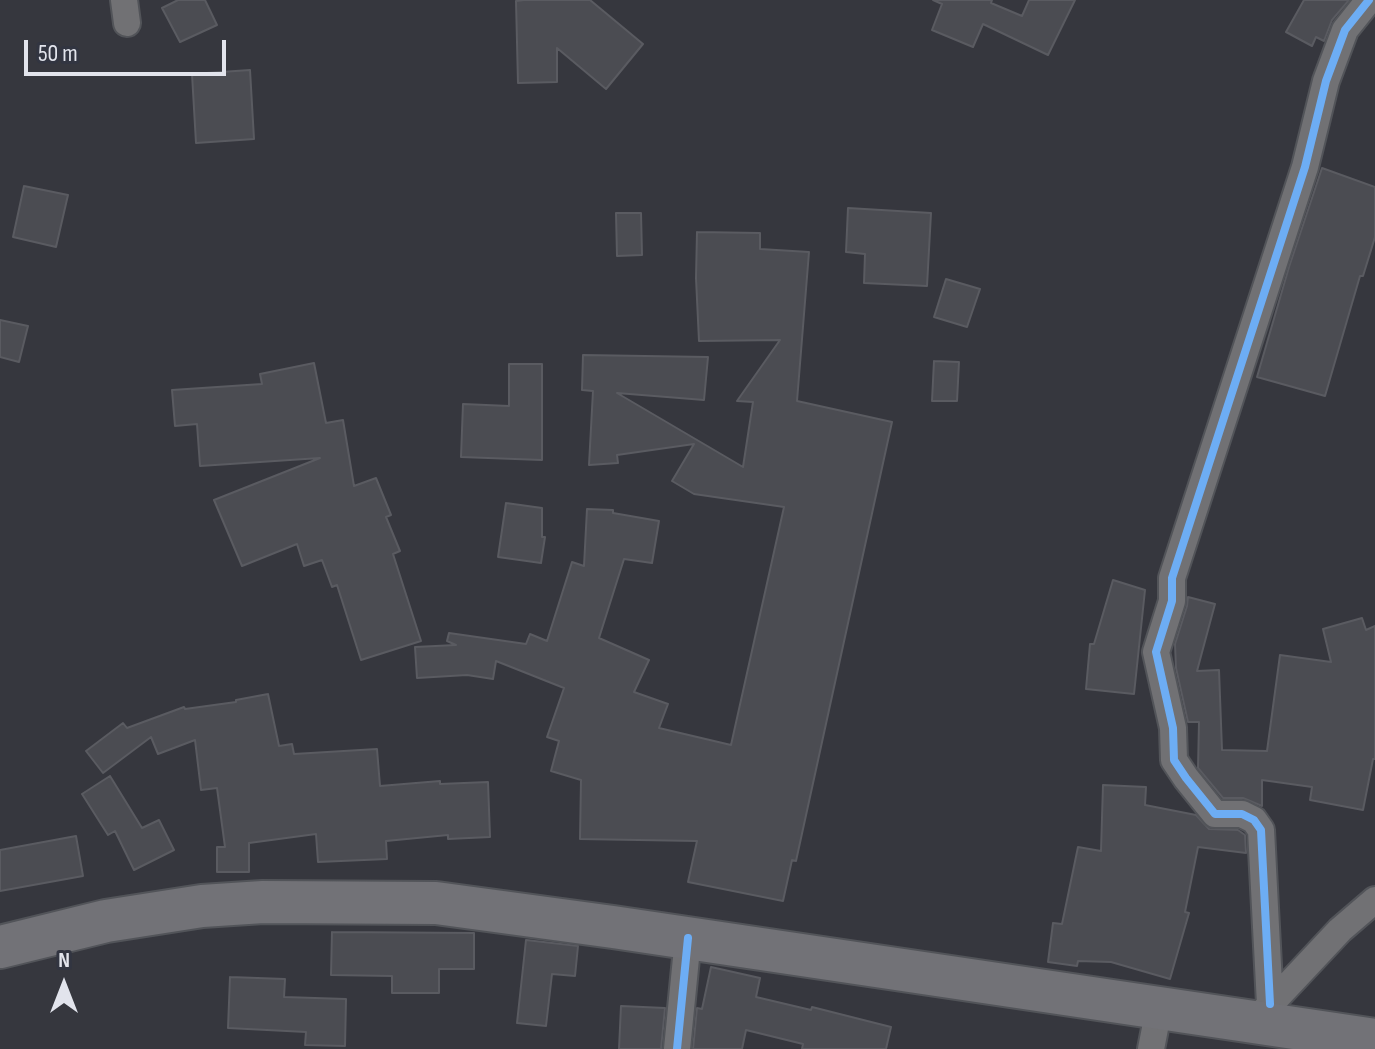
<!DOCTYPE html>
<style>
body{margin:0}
#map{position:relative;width:1375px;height:1049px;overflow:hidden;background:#36373e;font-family:"Sofia Sans Condensed",sans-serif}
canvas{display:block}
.north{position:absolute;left:24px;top:945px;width:80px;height:80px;-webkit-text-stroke:6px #323541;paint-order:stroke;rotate:0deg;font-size:22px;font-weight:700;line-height:32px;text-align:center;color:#e2e4ec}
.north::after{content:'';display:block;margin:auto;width:28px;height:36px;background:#e2e4ec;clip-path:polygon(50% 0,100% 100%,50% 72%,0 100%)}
.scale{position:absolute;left:24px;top:40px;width:202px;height:36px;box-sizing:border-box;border:4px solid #e2e4ec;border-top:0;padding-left:10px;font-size:24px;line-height:28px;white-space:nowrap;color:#e2e4ec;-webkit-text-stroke:6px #323541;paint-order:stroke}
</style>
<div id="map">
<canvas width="1375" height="1049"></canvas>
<div class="north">N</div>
<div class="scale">50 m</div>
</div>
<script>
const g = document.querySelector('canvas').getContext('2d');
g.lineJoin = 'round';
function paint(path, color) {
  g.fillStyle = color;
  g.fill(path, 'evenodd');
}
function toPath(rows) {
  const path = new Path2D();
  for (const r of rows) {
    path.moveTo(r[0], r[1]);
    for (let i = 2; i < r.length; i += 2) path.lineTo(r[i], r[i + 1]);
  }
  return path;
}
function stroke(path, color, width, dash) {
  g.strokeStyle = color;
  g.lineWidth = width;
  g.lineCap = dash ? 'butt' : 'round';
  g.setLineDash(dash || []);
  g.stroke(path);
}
const building = toPath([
 [178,0,205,0,217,25,180,42,162,8,178,0],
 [524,0,590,0,643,44,606,89,557,48,557,82,518,83,516,1,524,0],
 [933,0,992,0,991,3,1022,16,1029,0,1075,0,1048,55,983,24,973,47,932,30,942,4,933,0],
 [1304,0,1349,0,1332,20,1324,41,1316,37,1312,46,1286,32,1304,0],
 [250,70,254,139,196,143,192,74,250,70],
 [1322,168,1375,187,1375,237,1363,276,1360,276,1325,396,1257,377,1289,267,1322,168],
 [24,186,68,195,56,247,13,237,24,186],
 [848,208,931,213,927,286,864,283,865,254,846,252,848,208],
 [616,213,641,213,642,255,617,256,616,213],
 [697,232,760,233,760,249,809,252,797,401,892,422,796,861,792,860,783,901,688,882,697,841,580,839,581,780,551,771,559,741,547,737,564,688,496,661,493,679,467,675,417,678,415,647,456,645,447,641,449,633,526,644,530,634,547,641,572,562,584,566,587,509,613,510,613,513,659,521,652,563,624,559,599,638,649,660,634,692,668,704,659,728,731,745,784,507,694,494,672,481,694,444,617,455,618,463,589,465,593,391,582,390,583,355,708,357,704,400,617,393,743,467,753,402,737,401,780,340,699,341,696,278,697,232],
 [946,279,980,289,967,327,934,317,946,279],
 [0,320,28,326,19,362,0,357,0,320],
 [934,361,959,362,957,401,932,401,934,361],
 [314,363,326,423,343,420,354,486,376,478,391,515,386,517,400,551,393,554,421,641,361,660,337,585,332,587,322,560,304,566,297,544,242,566,214,500,320,458,200,466,197,424,175,426,172,390,262,384,260,374,314,363],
 [509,364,542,364,542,460,461,457,463,404,509,406,509,364],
 [506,503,542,508,542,537,545,537,541,563,498,557,506,503],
 [1113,580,1145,590,1134,694,1086,689,1090,644,1094,644,1113,580],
 [1188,597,1215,604,1197,671,1219,670,1222,750,1267,751,1280,655,1331,662,1323,629,1362,618,1366,630,1375,626,1375,759,1373,759,1363,810,1310,800,1312,787,1262,780,1262,806,1243,798,1223,798,1198,768,1199,722,1188,722,1176,668,1175,644,1187,606,1188,597],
 [268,694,279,746,292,744,294,754,377,749,380,786,440,781,440,784,488,782,490,837,448,839,448,835,386,841,387,859,318,862,316,834,249,843,249,872,217,872,217,847,225,847,217,788,201,790,195,740,158,754,151,737,103,773,86,751,123,723,127,728,184,707,185,709,236,702,236,700,268,694],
 [110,776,142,828,159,820,174,850,134,870,115,831,108,835,82,794,110,776],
 [1103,785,1146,787,1145,805,1196,815,1209,829,1238,830,1245,835,1246,853,1198,847,1185,912,1189,913,1170,979,1111,962,1078,961,1077,966,1048,962,1053,923,1062,924,1078,847,1101,851,1103,785],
 [76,836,83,876,0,891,0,850,76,836],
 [332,932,474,933,474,969,439,969,439,993,392,993,392,976,331,975,332,932],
 [526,940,578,946,575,976,552,974,546,1026,517,1023,526,940],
 [711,967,760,978,756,997,811,1010,812,1007,891,1027,886,1049,802,1049,803,1044,746,1030,742,1049,693,1049,697,1008,702,1009,711,967],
 [230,977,285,979,284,997,346,999,345,1046,305,1045,306,1032,228,1028,230,977],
 [621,1006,665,1008,661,1049,619,1049,621,1006]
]);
paint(building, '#4b4c52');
stroke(building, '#5a5b61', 2);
const minor = toPath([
 [124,0,127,23],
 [1270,1004,1261,830,1254,820,1242,814,1215,814,1186,778,1174,760,1173,728,1156,652,1172,601,1172,578,1305,167,1326,81,1345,30,1369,0],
 [1265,1010,1340,930,1375,900],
 [677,1049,688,938],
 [1151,1049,1159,1008]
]);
const primary = toPath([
 [0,947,106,921,202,906,263,902,436,903,613,927,1375,1040]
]);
stroke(minor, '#525459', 30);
stroke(primary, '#525459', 46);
stroke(minor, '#717174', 26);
stroke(primary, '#727277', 42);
stroke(toPath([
 [1270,1004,1261,830,1254,820,1242,814,1215,814,1186,778,1174,760,1173,728,1156,652,1172,601,1172,578,1305,167,1326,81,1345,30,1369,0],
 [677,1049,688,938]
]), '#6dadf4', 8);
</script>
